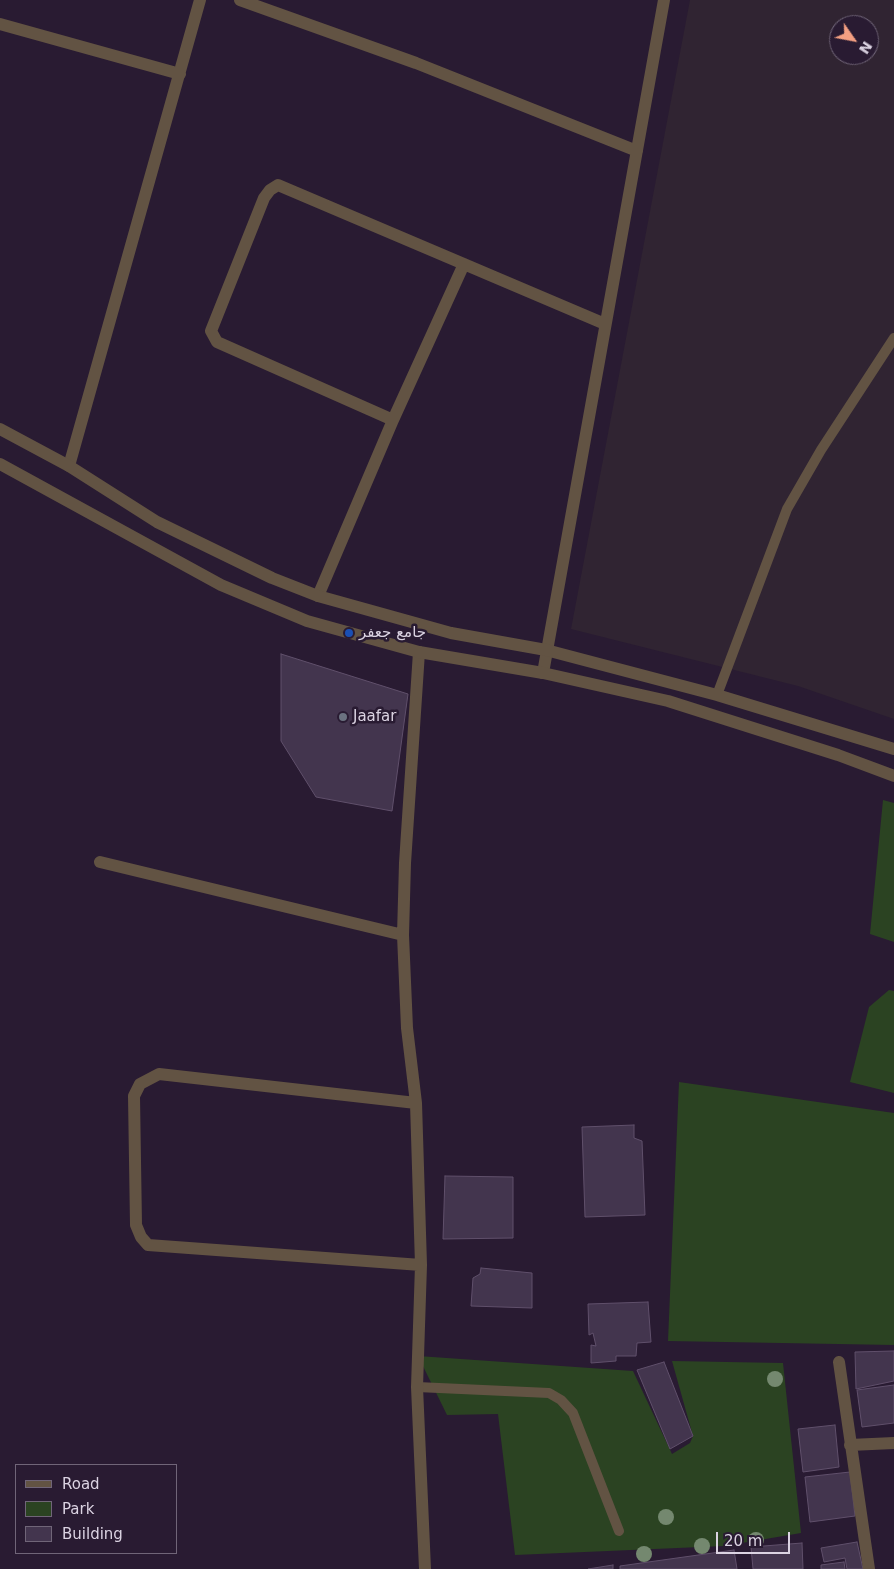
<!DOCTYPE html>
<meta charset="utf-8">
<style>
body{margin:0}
#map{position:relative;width:894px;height:1569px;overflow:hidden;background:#291b32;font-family:"DejaVu Sans",sans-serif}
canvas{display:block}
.legend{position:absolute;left:15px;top:1464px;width:162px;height:90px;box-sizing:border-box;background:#291b32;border:1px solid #706578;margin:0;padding:6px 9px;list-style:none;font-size:15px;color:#dbd3e2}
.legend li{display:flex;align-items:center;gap:10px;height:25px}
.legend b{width:25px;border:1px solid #706578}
.north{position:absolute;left:829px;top:15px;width:50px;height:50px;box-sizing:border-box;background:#291b32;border:1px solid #706578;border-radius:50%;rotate:123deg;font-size:14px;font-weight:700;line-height:20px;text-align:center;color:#dbd3e2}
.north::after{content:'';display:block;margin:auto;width:18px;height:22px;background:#f39f82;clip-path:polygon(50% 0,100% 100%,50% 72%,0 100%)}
.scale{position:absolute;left:716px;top:1532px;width:74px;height:22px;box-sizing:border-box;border:2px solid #dbd3e2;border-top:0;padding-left:6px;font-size:15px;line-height:18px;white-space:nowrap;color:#dbd3e2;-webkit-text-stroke:4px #291b32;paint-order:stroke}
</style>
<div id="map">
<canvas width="894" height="1569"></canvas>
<ul class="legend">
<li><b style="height:6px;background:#625343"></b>Road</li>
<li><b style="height:14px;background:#2b4322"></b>Park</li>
<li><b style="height:14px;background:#43354e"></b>Building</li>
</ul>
<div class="north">N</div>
<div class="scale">20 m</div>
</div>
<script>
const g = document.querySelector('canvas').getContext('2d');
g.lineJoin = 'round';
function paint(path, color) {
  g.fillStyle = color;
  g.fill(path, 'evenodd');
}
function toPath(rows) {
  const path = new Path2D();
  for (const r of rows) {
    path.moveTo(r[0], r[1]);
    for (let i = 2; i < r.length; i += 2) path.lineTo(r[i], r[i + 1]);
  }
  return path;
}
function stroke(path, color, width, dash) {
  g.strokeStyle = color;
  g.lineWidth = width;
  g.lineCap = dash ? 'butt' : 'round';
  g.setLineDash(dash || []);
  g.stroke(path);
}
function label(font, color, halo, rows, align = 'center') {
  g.font = font + ' "DejaVu Sans","Noto Naskh Arabic",sans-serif';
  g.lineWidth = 5;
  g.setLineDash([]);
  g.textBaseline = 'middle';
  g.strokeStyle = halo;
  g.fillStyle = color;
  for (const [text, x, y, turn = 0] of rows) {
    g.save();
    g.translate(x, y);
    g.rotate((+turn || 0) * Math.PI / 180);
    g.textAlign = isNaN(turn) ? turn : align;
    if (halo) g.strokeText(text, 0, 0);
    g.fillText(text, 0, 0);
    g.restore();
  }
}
paint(toPath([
 [690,0,894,0,894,719,798,686,571,629],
 [839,25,869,25,869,55,839,55]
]), '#302432');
paint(toPath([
 [883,800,894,803,894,942,870,934],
 [889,990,894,991,894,1093,850,1082,869,1007],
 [679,1082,894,1113,894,1345,668,1341],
 [418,1356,633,1371,672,1454,690,1443,693,1436,672,1361,783,1363,801,1533,724,1546,515,1555,498,1414,447,1415]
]), '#2b4322');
const building = toPath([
 [281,654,408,694,392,811,316,797,281,741,281,654],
 [634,1125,634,1138,642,1141,645,1215,585,1217,582,1127,634,1125],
 [445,1176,513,1177,513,1238,443,1239,445,1176],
 [481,1268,532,1273,532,1308,471,1306,473,1278,480,1274,481,1268],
 [648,1302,651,1342,637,1343,636,1356,616,1356,616,1361,591,1363,591,1345,596,1346,593,1333,589,1335,588,1304,648,1302],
 [894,1351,894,1381,856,1389,855,1352,894,1351],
 [664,1362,693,1436,670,1449,637,1370,664,1362],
 [894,1385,894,1423,862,1427,857,1390,894,1385],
 [835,1425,839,1467,803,1472,798,1429,835,1425],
 [850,1472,855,1516,810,1522,805,1477,850,1472],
 [857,1542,863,1569,847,1569,845,1558,824,1562,821,1548,857,1542],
 [802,1543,803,1569,753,1569,751,1547,802,1543],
 [734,1550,737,1569,620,1569,620,1566,734,1550],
 [844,1562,845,1569,821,1569,821,1565,844,1562],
 [613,1565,613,1569,588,1569,613,1565]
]);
paint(building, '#43354e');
stroke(building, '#60506b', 1);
stroke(toPath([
 [717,695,787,509,821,450,894,338],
 [417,1387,549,1393,561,1400,573,1413,619,1531]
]), '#625343', 10);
stroke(toPath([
 [240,0,416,63,637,151],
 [0,24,180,74],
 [393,420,217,342,211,331,264,198,270,190,278,185,605,324],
 [69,466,200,0],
 [318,596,393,420,464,264],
 [419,652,405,863,403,935,407,1028,416,1103,421,1265,417,1387,425,1569],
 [543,673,664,0],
 [100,862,403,935],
 [416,1103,159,1074,140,1084,134,1096,136,1225,141,1237,148,1245,421,1265],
 [839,1362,869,1569],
 [850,1445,894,1443]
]), '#625343', 12);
stroke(toPath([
 [0,429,69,466,157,522,272,578,318,596,451,633,546,650,717,695,894,749],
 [0,464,221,585,307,621,419,652,543,673,668,701,838,755,894,776]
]), '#625343', 12);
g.fillStyle = '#74886f';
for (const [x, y] of [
 [775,1379],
 [666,1517],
 [756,1540],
 [702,1546],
 [644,1554]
]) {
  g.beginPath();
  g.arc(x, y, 8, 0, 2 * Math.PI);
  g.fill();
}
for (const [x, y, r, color] of [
 [349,633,5,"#1a4fb4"],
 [343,717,5,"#6b7280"]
]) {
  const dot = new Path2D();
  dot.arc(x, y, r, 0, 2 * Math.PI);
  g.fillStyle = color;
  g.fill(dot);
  stroke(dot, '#291b32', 2);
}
label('15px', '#dbd3e2', '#291b32', [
 ["جامع جعفر",359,633],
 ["Jaafar",353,717]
], 'left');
</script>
